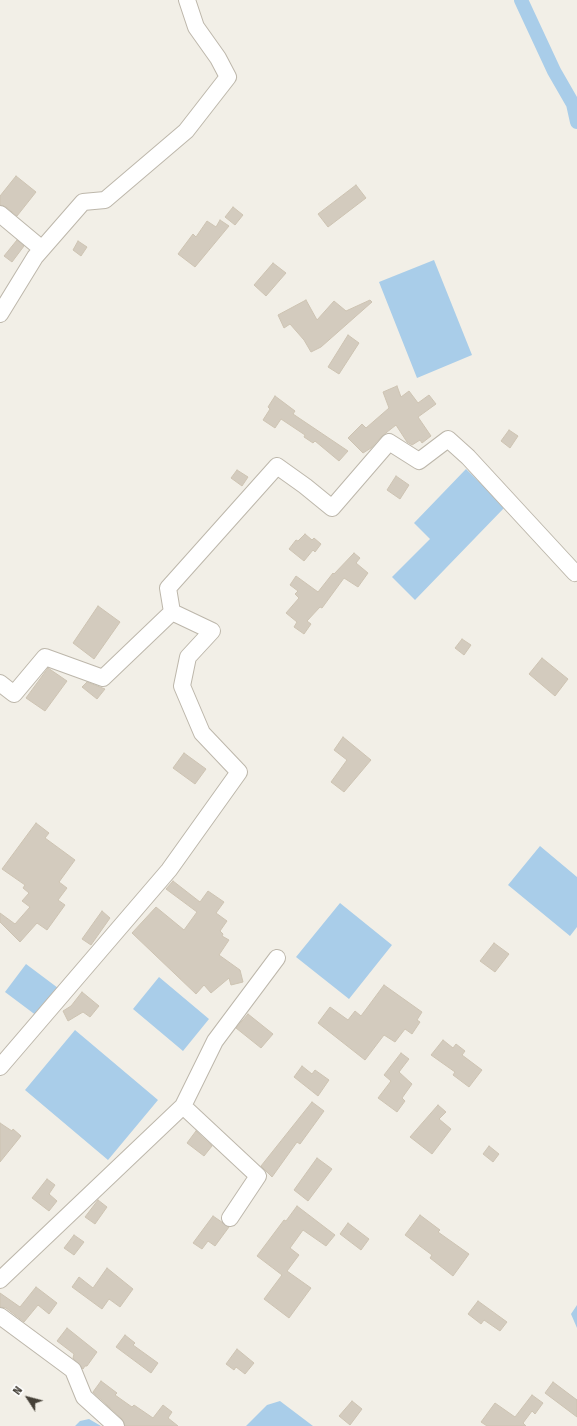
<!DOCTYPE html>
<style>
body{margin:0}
#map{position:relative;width:577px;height:1426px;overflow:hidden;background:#f2efe7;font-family:"Fira Sans",sans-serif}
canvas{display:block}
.north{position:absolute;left:8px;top:1378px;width:40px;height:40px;-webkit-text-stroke:3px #fff;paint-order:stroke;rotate:306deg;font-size:11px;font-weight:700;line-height:16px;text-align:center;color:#454037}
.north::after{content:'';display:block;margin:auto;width:14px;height:18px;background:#454037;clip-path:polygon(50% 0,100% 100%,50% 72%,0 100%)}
</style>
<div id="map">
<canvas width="577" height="1426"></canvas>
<div class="north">N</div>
</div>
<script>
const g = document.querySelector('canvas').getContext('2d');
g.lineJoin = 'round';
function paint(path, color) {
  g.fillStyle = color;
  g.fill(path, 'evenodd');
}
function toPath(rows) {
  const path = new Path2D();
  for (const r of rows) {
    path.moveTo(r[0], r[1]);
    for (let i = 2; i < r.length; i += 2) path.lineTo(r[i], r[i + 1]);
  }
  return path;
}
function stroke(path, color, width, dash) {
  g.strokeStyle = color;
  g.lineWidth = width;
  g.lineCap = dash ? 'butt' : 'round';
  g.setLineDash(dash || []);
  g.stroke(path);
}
paint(toPath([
 [434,260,472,355,417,378,379,282],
 [466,469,505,507,415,600,392,577,430,539,414,523],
 [540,846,577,877,577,927,570,936,508,885],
 [340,903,392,945,349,999,296,957],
 [26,964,58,988,37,1016,5,992],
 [159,977,209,1019,183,1051,133,1009],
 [75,1030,158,1100,108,1160,25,1090],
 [577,1305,577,1328,571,1314],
 [280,1401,313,1426,246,1426,267,1405],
 [89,1419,101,1426,75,1426,80,1421]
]), '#a9cde9');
stroke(toPath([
 [521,0,554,71,573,104,577,122]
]), '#a9cde9', 14);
const building = toPath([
 [16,176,36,192,17,216,6,207,0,205,0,196,16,176],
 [356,185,366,198,328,227,318,214,356,185],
 [233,207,243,215,235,225,225,217,233,207],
 [220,220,229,226,195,267,178,254,193,234,196,237,207,221,216,227,220,220],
 [17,240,24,246,12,262,4,256,17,240],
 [78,241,87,247,81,256,73,250,78,241],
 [273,263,286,273,266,296,254,285,273,263],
 [306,300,317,320,334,301,346,311,370,300,372,302,321,347,311,352,304,340,290,324,284,328,278,315,306,300],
 [348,335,359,343,339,374,328,367,348,335],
 [397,386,401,397,409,391,418,403,429,395,436,404,418,417,431,436,422,443,420,440,412,445,407,442,396,425,382,436,371,448,363,453,348,438,362,424,366,428,389,408,383,392,397,386],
 [275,396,295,411,293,414,348,451,339,461,315,441,313,443,304,437,305,435,281,419,275,428,263,420,270,409,268,407,275,396],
 [509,430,518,436,510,448,501,441,509,430],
 [237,470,248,477,242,486,231,478,237,470],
 [396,476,409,485,400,499,387,490,396,476],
 [305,534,312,540,314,538,321,544,315,552,313,550,304,561,289,549,296,540,298,541,305,534],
 [354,553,360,558,356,563,368,573,358,587,344,578,322,608,320,607,307,621,311,624,304,634,294,627,297,622,286,613,299,598,295,594,298,591,290,585,296,576,318,592,333,573,334,574,354,553],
 [98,606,120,622,94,659,73,643,98,606],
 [462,639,471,645,464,655,455,648,462,639],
 [542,658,568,679,555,696,529,674,542,658],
 [48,668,67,681,45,711,26,698,48,668],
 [87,682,105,689,97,699,82,687,87,682],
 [343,737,371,760,344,792,331,782,347,760,334,750,343,737],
 [184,753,206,769,195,784,173,768,184,753],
 [36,823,49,833,45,838,75,860,59,882,67,888,58,900,65,905,47,930,37,923,20,942,0,922,0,913,15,924,30,907,22,901,29,893,23,888,25,885,2,869,36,823],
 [173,881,200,902,208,891,224,902,216,913,227,921,220,931,223,934,222,936,229,940,219,955,240,970,243,982,231,985,229,978,211,993,204,985,196,994,132,933,156,907,184,930,197,912,166,889,173,881],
 [102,911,110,918,91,945,82,939,102,911],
 [494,943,509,954,495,972,480,961,494,943],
 [384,985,422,1012,417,1020,420,1022,412,1034,405,1029,395,1042,384,1035,365,1060,318,1023,330,1007,348,1020,355,1011,361,1016,384,985],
 [82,992,99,1006,90,1017,83,1012,68,1021,63,1011,71,1006,82,992],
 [248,1014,273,1034,261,1048,236,1028,248,1014],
 [443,1040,453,1048,456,1044,465,1051,462,1055,482,1070,469,1087,453,1075,455,1072,431,1055,443,1040],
 [401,1053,409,1059,399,1072,412,1084,402,1098,405,1101,397,1112,378,1098,391,1081,384,1075,401,1053],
 [302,1066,312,1074,315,1070,329,1080,318,1096,294,1077,302,1066],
 [312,1102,324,1111,300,1144,297,1142,272,1177,261,1166,312,1102],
 [438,1105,446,1112,439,1119,451,1129,432,1154,410,1137,438,1105],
 [0,1123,12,1131,13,1129,21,1136,0,1162,0,1123],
 [196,1131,212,1146,204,1156,187,1143,196,1131],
 [489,1146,499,1154,493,1162,483,1154,489,1146],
 [317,1158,332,1169,308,1201,294,1190,317,1158],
 [47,1179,55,1185,49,1194,57,1201,49,1211,32,1198,47,1179],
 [98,1200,107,1207,95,1224,85,1217,98,1200],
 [297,1206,335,1235,326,1246,303,1230,290,1248,299,1255,287,1271,311,1288,289,1318,264,1299,282,1275,257,1256,284,1220,286,1221,297,1206],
 [420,1215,440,1230,438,1232,469,1254,453,1276,430,1258,432,1255,405,1235,420,1215],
 [213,1216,229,1227,215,1246,208,1241,202,1249,193,1243,213,1216],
 [348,1223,369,1239,361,1250,340,1234,348,1223],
 [74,1235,84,1242,74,1255,64,1248,74,1235],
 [107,1268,133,1289,120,1307,109,1299,102,1309,72,1287,79,1277,93,1288,107,1268],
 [36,1287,57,1303,49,1314,38,1305,24,1322,6,1308,0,1307,0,1293,20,1307,36,1287],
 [478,1301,507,1322,500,1331,484,1320,481,1324,468,1314,478,1301],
 [67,1328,97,1352,87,1366,85,1366,83,1369,73,1358,74,1354,57,1341,67,1328],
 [125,1335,135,1343,133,1345,158,1363,151,1373,116,1347,125,1335],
 [237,1349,254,1363,245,1374,236,1367,234,1370,226,1364,237,1349],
 [101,1381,117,1393,115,1395,132,1407,134,1405,153,1418,163,1405,172,1412,168,1418,178,1426,125,1426,122,1419,93,1392,101,1381],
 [553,1382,577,1400,577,1417,545,1393,553,1382],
 [532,1395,543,1403,535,1414,532,1411,523,1423,526,1426,487,1426,481,1422,495,1403,515,1417,532,1395],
 [352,1401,362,1409,350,1425,339,1416,352,1401]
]);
paint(building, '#d3cbbe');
stroke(building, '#cdc3b2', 1);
const minor = toPath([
 [0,214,42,249],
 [0,314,35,257,83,202,105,200,186,131,228,77,218,58,196,27,187,0],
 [0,683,14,694,45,657,103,678,172,612,168,588,277,466,305,486,332,508,389,442,419,461,448,439,468,457,575,573,577,572],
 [0,1067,169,870,239,772,202,733,182,686,188,657,212,631,172,612],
 [183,1106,215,1041,277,958],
 [0,1280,183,1106,258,1176,230,1218],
 [0,1316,73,1370,84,1397,116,1426]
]);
stroke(minor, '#bdb7ab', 18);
stroke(minor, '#fff', 16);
</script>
